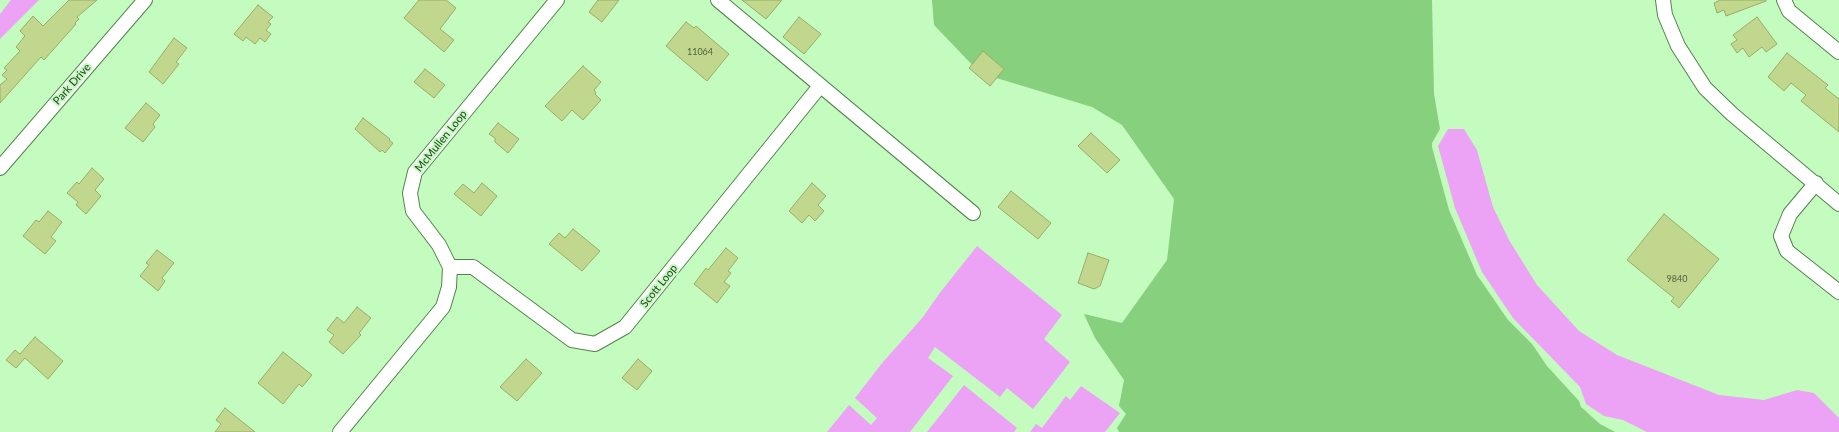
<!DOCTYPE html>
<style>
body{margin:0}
canvas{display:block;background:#c4fbbe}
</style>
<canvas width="1839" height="432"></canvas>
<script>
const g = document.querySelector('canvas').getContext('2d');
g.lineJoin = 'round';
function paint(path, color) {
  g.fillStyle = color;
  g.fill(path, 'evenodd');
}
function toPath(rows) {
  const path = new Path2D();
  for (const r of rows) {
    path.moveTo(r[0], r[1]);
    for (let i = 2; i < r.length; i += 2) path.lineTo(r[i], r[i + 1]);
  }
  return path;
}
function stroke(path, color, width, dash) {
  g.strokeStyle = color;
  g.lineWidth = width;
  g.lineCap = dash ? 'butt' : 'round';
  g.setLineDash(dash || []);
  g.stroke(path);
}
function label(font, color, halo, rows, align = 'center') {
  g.font = font + ' Lato,sans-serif';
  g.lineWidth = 4;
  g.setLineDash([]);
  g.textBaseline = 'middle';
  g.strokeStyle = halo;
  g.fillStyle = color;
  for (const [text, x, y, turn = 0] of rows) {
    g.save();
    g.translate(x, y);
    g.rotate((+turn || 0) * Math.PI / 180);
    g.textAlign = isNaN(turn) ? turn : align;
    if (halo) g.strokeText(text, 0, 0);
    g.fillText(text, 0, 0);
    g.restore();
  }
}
paint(toPath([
 [932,0,1432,0,1434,94,1440,129,1432,143,1432,147,1449,210,1477,275,1508,320,1532,344,1547,366,1579,401,1581,407,1600,424,1615,432,1119,432,1117,428,1126,414,1119,406,1124,380,1095,338,1084,314,1122,323,1167,260,1174,199,1122,125,1092,107,980,73,934,25]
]), '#86d07e');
paint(toPath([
 [11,0,39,0,0,39,0,14],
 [1448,129,1464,129,1477,150,1493,207,1509,240,1537,285,1579,331,1617,355,1719,395,1764,400,1797,390,1814,393,1839,418,1839,432,1647,432,1623,420,1604,416,1586,404,1580,387,1513,318,1482,272,1455,208,1438,146],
 [977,246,1062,315,1044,339,1070,362,1053,384,1033,409,1007,388,1000,397,935,347,928,358,953,376,910,432,827,432,849,405,871,425,877,418,855,398,883,362,923,317,939,294],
 [964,385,1017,428,1014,432,927,432],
 [1081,386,1120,413,1105,432,1030,432,1036,424,1042,428,1066,396,1070,400]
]), '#eca3f6');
const building = toPath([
 [69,0,97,0,77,17,79,19,75,23,76,24,44,60,41,57,0,103,0,85,7,79,2,75,7,70,4,68,20,51,16,47,25,36,20,31,33,16,43,26,69,0],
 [419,0,446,0,456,8,440,29,454,40,444,52,404,18,419,0],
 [598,0,619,0,602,22,589,12,598,0],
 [742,0,782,0,766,19,742,0],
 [1720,0,1766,0,1766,1,1726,16,1724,10,1717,13,1714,3,1720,0],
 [258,5,273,17,268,22,271,24,266,30,271,34,265,42,260,38,255,44,246,37,243,41,234,34,258,5],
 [799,17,821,34,804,54,783,37,799,17],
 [1757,17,1777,44,1766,52,1762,47,1749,57,1743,48,1737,53,1731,44,1737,40,1733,35,1757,17],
 [686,22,694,28,696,26,729,54,707,81,666,46,686,22],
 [174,38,187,48,176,62,179,64,163,84,149,72,174,38],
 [983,51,1004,69,990,86,969,68,983,51],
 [1787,53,1828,85,1825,88,1839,99,1839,132,1801,101,1806,95,1791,83,1784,91,1768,77,1787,53],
 [583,66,601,82,594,90,596,93,595,94,601,100,583,120,572,110,562,121,545,106,583,66],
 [425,69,445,85,434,98,414,82,425,69],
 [146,103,160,115,153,124,155,127,143,142,125,128,146,103],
 [363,118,390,139,389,140,393,143,385,153,382,150,380,152,355,129,363,118],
 [498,123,519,139,508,153,495,142,495,138,489,134,498,123],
 [1091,133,1120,160,1107,173,1078,146,1091,133],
 [92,168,104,179,95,190,101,196,86,214,76,205,78,202,67,193,77,182,79,184,92,168],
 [482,183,497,196,481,216,454,194,463,184,474,193,482,183],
 [812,183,826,196,818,205,824,211,815,221,809,215,802,223,789,211,812,183],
 [1011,191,1051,223,1038,239,998,207,1011,191],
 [48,211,62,222,51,237,56,241,45,254,23,236,36,220,39,222,48,211],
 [1664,214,1719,259,1679,308,1671,301,1674,298,1627,260,1664,214],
 [573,229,600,251,582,271,549,244,559,233,565,238,573,229],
 [726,248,738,258,728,271,731,273,724,282,730,286,717,303,694,284,706,268,708,270,726,248],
 [157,250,174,263,162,278,165,281,158,291,140,276,149,265,146,263,157,250],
 [1088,253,1109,260,1100,286,1094,289,1078,283,1088,253],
 [357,307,371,318,359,333,361,335,343,354,329,342,334,335,327,330,337,317,344,323,357,307],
 [35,337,63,361,48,379,25,358,16,368,6,360,15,350,20,354,35,337],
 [283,352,312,375,302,387,299,384,283,404,258,383,283,352],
 [526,359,542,373,517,401,500,387,526,359],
 [638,359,652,371,637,390,622,378,638,359],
 [225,408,255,432,215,432,221,424,216,420,225,408]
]);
paint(building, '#c1d78d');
stroke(building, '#98ad65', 1);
const minor = toPath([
 [718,0,973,213],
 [1663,0,1665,15,1678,46,1705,88,1732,114,1839,204],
 [1784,0,1789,11,1839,52],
 [0,168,145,0],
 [1816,183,1790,214,1781,236,1787,251,1839,292],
 [450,267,473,267,572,340,595,344,625,327,820,86],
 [340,432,443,307,449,287,450,267,439,245,413,211,410,193,415,172,557,0]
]);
stroke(minor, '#51844c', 16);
stroke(minor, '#fff', 14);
label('9px', '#4e6440', null, [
 ["11064",700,52],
 ["9840",1677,279]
]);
label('11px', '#283e26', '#c4fbbe', [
 ["Park Drive",72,84,-49],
 ["McMullen Loop",441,141,-51],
 ["Scott Loop",659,286,-51]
]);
</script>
